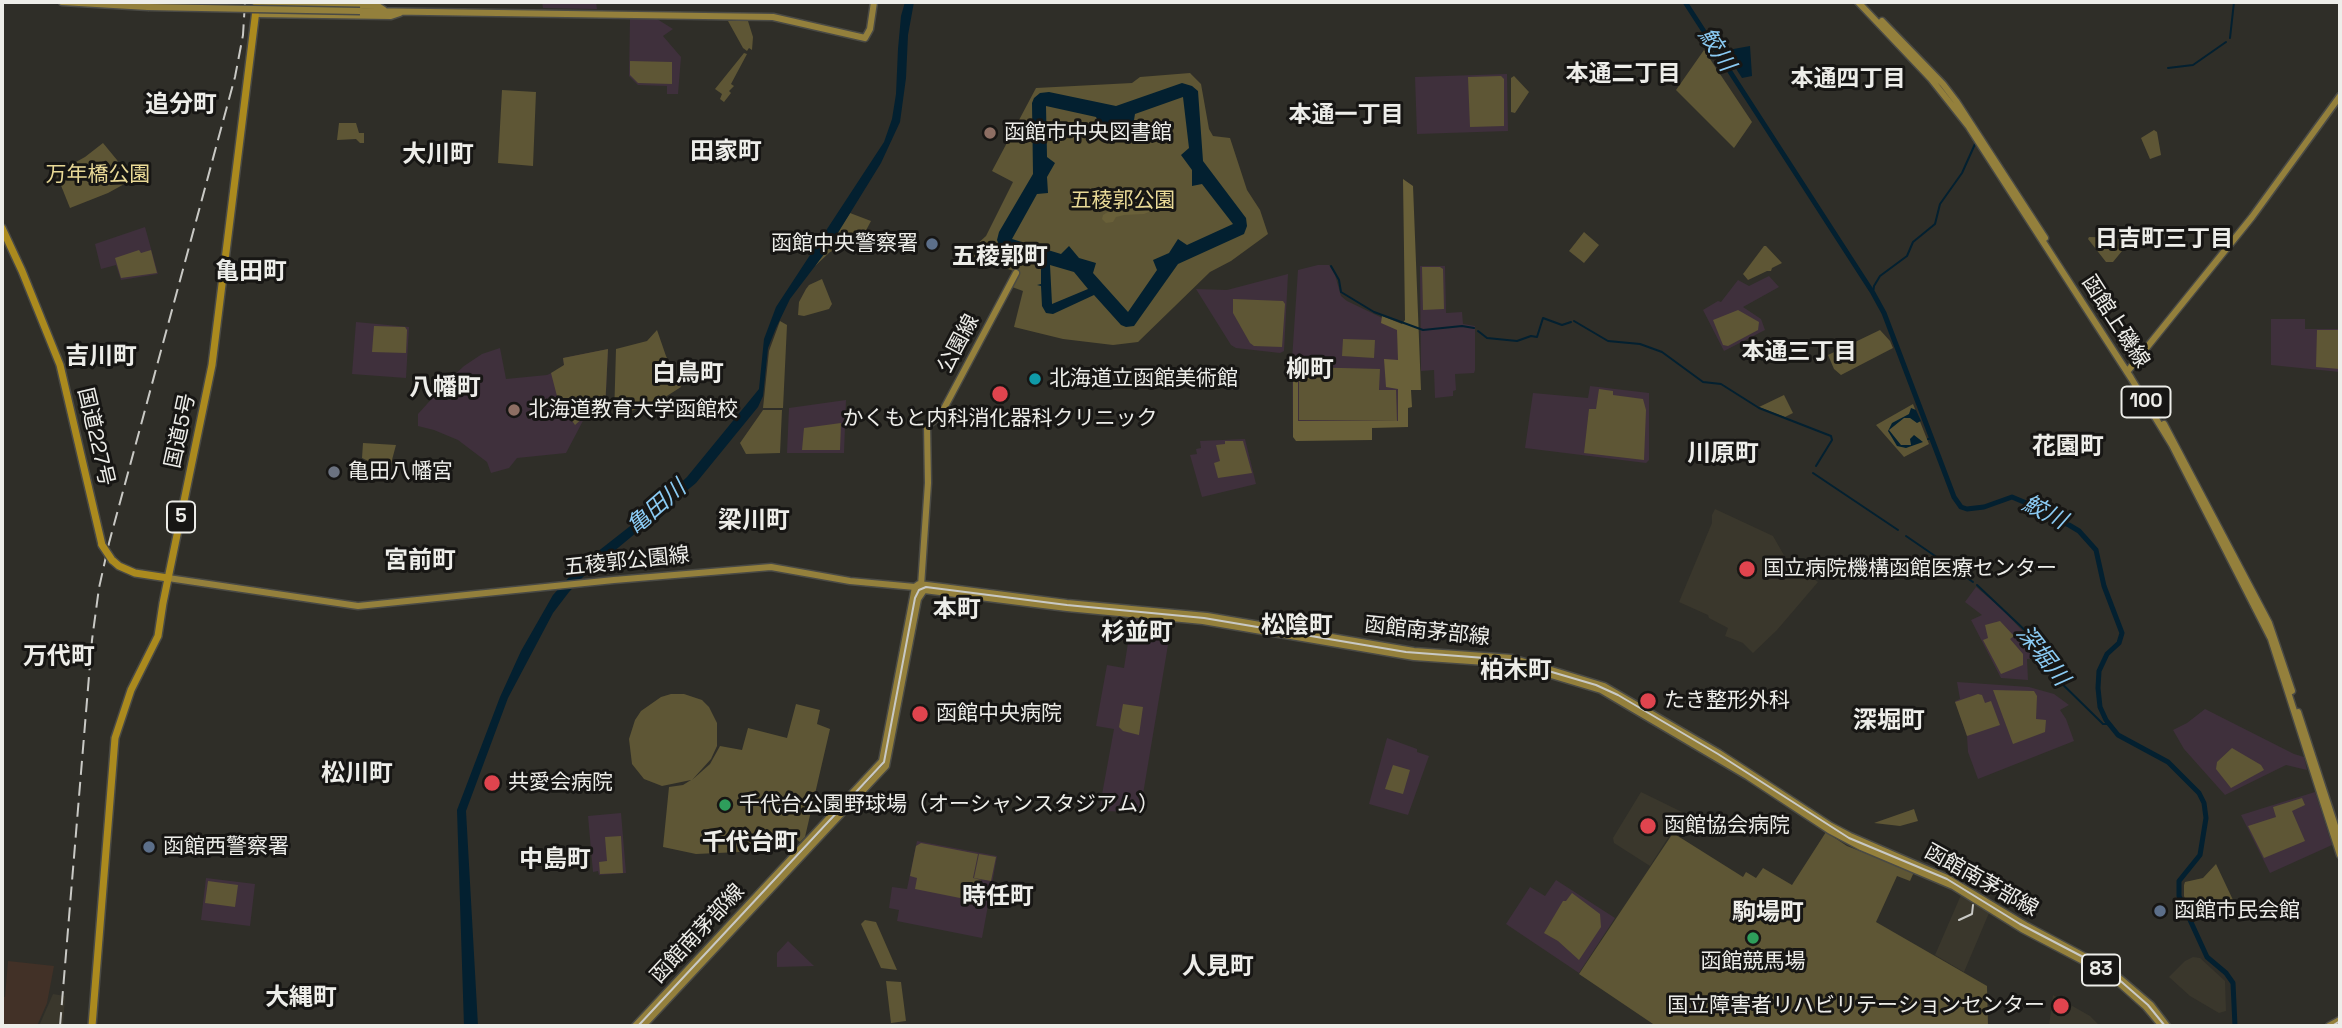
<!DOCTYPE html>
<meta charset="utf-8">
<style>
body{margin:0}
#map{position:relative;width:2342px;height:1028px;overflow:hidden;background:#2f2e28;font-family:"Space Grotesk",sans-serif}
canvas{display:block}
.frame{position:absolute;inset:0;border:4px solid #edede9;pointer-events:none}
</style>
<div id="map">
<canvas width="2342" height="1028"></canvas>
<div class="frame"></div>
</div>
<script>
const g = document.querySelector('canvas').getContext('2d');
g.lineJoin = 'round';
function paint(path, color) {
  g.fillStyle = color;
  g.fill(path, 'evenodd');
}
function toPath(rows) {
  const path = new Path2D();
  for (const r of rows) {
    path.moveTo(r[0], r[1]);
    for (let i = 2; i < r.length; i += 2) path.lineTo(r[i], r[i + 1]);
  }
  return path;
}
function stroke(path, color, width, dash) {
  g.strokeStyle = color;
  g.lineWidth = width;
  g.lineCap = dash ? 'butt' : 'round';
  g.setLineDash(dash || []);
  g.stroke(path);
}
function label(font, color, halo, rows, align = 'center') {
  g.font = font + ' "Space Grotesk","Noto Sans JP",sans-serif';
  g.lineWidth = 6;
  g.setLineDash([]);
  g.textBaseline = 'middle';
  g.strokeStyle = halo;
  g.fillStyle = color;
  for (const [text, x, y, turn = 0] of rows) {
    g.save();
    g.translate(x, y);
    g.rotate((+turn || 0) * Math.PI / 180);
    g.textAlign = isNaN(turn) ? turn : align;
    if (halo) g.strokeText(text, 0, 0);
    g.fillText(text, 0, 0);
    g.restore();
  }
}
paint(toPath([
 [1715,509,1773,536,1785,557,1818,582,1777,630,1753,653,1743,643,1725,636,1728,628,1709,618,1708,615,1679,602,1712,523,1712,515],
 [1641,792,1684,813,1650,866,1614,843,1613,838],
 [1961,895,1989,913,1964,972,1935,955],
 [2193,957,2200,958,2225,981,2226,1011,2219,1013,2190,996,2169,977,2185,961],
 [53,994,65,996,63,1026,39,1026],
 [2053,995,2090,1016,2100,1026,2049,1026]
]), '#3a372c');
paint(toPath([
 [8,961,54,966,47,1003,37,1026,2,1026,2,997,5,997]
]), '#423127');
paint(toPath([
 [542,2,596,2,597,9,543,8],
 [630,19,657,19,673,29,663,36,681,57,678,94,667,94,667,86,638,85,629,76],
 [1507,74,1508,131,1417,134,1415,77],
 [145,227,158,274,121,280,116,265,101,269,95,244],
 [1318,265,1329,265,1335,275,1341,296,1347,301,1401,327,1401,426,1371,426,1293,437,1292,360,1298,270],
 [1420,266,1445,266,1446,313,1462,312,1463,324,1475,326,1475,370,1474,373,1455,374,1456,390,1453,391,1453,396,1435,398,1434,370,1421,371],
 [1288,274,1284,351,1280,353,1236,348,1231,345,1196,289,1227,290],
 [1769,276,1779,287,1743,307,1761,319,1765,330,1724,351,1703,310,1718,301,1721,302,1738,280,1749,286],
 [2271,319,2305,319,2305,329,2340,329,2340,372,2271,365],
 [356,322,409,327,406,378,352,374],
 [500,348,506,379,547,375,558,370,564,365,563,358,608,349,605,414,585,417,566,453,517,458,509,468,491,473,487,462,458,440,434,430,418,426,418,414,445,384,464,366,482,354],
 [1590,386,1649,393,1649,460,1646,463,1525,448,1533,393,1588,398],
 [846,400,844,453,787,453,789,408],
 [1245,439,1256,484,1202,497,1190,455,1197,454,1196,449,1201,448,1200,441],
 [1976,587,2000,607,2033,642,2037,658,2027,659,2028,680,2001,678,1971,620,1982,615,1965,602],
 [1136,618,1172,621,1140,812,1099,811,1114,729,1096,726,1107,665,1124,668,1131,624,1136,623],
 [1957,682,2029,687,2054,694,2069,705,2060,710,2066,719,2074,741,1978,779,1968,752,1967,736,1955,701,1960,699],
 [2205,709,2294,754,2304,757,2307,770,2286,765,2225,795,2184,749,2173,730,2187,723],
 [1387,738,1417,749,1417,752,1429,756,1408,815,1369,804],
 [2315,792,2332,845,2270,873,2241,815],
 [621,813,626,873,599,875,598,871,593,872,588,816],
 [917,841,997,856,982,938,897,921,899,910,889,908,892,887,907,889],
 [206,878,255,884,250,926,201,920],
 [1556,880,1615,918,1579,973,1506,924,1530,887,1545,896],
 [788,941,813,965,814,966,777,967,777,953]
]), '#3f303c');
paint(toPath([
 [728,21,748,21,753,37,752,50,749,48,747,51,743,48],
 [1704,50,1752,122,1734,148,1676,90],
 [744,53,747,54,731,84,734,86,729,91,731,93,724,102,720,99,722,94,715,89],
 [630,61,672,62,672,84,638,83,630,75],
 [1190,73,1201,84,1209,129,1213,136,1230,138,1247,190,1260,210,1268,234,1231,261,1210,272,1138,342,1113,345,1063,339,1014,327,1023,291,1012,287,1019,273,966,254,986,236,1013,182,992,171,1036,88,1132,83,1140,77],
 [1501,76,1504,79,1504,126,1470,127,1468,77],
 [1514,76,1529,92,1515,113,1511,112,1511,78],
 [502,90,536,92,533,166,498,163],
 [339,123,356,123,359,133,364,133,364,143,360,143,356,139,337,140],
 [2154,130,2157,132,2161,155,2150,159,2141,138],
 [103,143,117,160,128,182,108,193,70,208,56,173,85,157],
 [850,213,871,221,862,238,830,252,815,266],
 [1584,232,1599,245,1584,263,1569,251],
 [2089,237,2130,238,2131,240,2113,262,2106,262,2088,239],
 [1764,246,1766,246,1782,263,1772,268,1771,271,1767,271,1748,280,1743,274],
 [139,250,141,253,151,250,157,273,121,278,115,258],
 [1422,267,1440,267,1443,269,1444,309,1423,310],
 [822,279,832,304,829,309,804,316,798,315,799,302,806,289,809,285],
 [1233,299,1283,301,1285,304,1282,347,1254,346,1250,343,1233,313],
 [1738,310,1759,322,1758,330,1728,346,1723,345,1713,320],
 [780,321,787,325,783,408,763,408,769,351],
 [374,326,405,327,407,330,406,353,372,352],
 [657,330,666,356,681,387,659,401,614,417,616,349,647,341],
 [1880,330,1890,341,1893,348,1841,375,1834,369,1828,355],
 [2317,330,2340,330,2340,369,2316,367],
 [1343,339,1375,340,1374,358,1342,356],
 [608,349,605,410,586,415,575,425,558,400,551,373,564,365,563,358],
 [1303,367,1380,369,1379,390,1396,390,1397,421,1299,420,1299,371],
 [1599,389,1613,391,1613,395,1643,399,1646,410,1644,460,1584,453,1589,409,1596,409],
 [1784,395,1793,413,1785,417,1759,407],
 [1913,404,1929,444,1904,457,1876,425],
 [763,410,782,410,780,453,746,454,740,443],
 [841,423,840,450,802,450,804,428],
 [1225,441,1243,441,1252,473,1218,478,1214,463,1220,461,1216,445,1225,444],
 [363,443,396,445,389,471,362,458],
 [2000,621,2014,636,2010,639,2023,654,2023,665,2001,674,1983,640,1988,638,1985,625],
 [1993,690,2034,691,2037,696,2036,719,2046,720,2045,732,2013,744],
 [671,694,684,694,702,700,709,707,717,723,717,746,711,759,692,780,710,764,720,746,742,750,748,728,787,738,796,704,820,710,817,724,830,729,805,837,800,842,791,835,760,851,696,854,663,847,669,787,683,785,691,780,662,786,644,779,632,764,629,739,635,720,641,711,661,697],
 [1978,694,1982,695,1985,703,1991,701,2000,725,1967,736,1955,702],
 [1123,704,1143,707,1139,735,1123,731,1119,727],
 [2232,748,2261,765,2264,770,2231,788,2216,769,2217,762],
 [1393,765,1410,770,1403,794,1385,789],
 [2302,798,2305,805,2292,811,2305,841,2264,858,2248,826,2276,817,2273,807],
 [1914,809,1918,821,1900,826,1874,823],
 [1826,832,1847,846,1914,872,1910,881,1897,876,1876,922,1987,986,1988,1026,1656,1026,1579,974,1673,833,1743,877,1746,872,1756,878,1763,868,1792,885],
 [621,836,623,873,600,874,599,862,607,861,605,837],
 [921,843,978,854,973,878,981,880,978,897,971,896,970,900,915,889,917,878,910,876,916,846],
 [979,854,996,857,991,881,974,878],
 [2216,864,2233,900,2231,903,2211,905,2190,912,2184,896,2184,885,2185,882,2203,878],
 [208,881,238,885,235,907,205,903],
 [1572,893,1600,914,1601,927,1579,960,1558,941,1544,933,1563,901,1566,901],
 [865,920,876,922,897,970,881,968,861,924],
 [886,981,901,982,906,1021,891,1023]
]), '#5e5635');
paint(toPath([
 [1403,179,1413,186,1421,390,1411,390,1412,407,1408,408,1408,427,1372,428,1372,440,1296,441,1293,437,1293,363,1294,362,1330,363,1330,366,1303,365,1298,371,1298,421,1398,421,1398,389,1386,387,1384,359,1398,360,1397,330,1381,323,1382,316,1402,324,1405,320],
 [1147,204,1150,208,1149,212,1144,214,1124,215,1116,217,1113,222,1106,223,1102,219,1103,215,1111,210,1126,210,1133,207]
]), '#696039');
paint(toPath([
 [905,2,914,2,908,35,906,78,900,122,881,163,828,249,790,299,776,328,768,348,763,396,758,407,696,483,583,577,569,592,553,613,508,698,466,811,478,1026,464,1026,457,810,500,697,521,651,553,595,578,567,657,505,687,477,759,389,764,339,776,307,884,142,892,119,896,94,898,49,901,16],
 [1750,46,1752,76,1742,78,1726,53,1728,50],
 [1182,83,1192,86,1198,91,1203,161,1246,218,1247,226,1244,234,1178,264,1134,326,1126,327,1121,325,1094,295,1053,314,1046,313,1042,306,1041,286,1037,285,1041,284,1041,262,1006,252,1000,247,997,240,999,232,1033,174,1032,103,1034,98,1040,93,1049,92,1116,106],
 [1183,97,1189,148,1181,155,1192,170,1192,186,1202,184,1233,224,1187,245,1178,239,1169,253,1153,260,1157,270,1128,312,1093,273,1096,263,1079,258,1069,246,1061,254,1012,239,1037,194,1048,193,1047,177,1055,163,1047,157,1046,106,1096,117,1100,126,1117,120,1133,126,1135,114],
 [1050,265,1074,272,1088,289,1052,304],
 [1911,408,1916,410,1921,421,1917,423,1910,418,1904,418,1889,430,1901,445,1911,445,1910,439,1914,435,1923,442,1906,448,1897,446,1888,431,1892,423,1909,414]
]), '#032030');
stroke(toPath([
 [2230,38,2234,2],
 [2168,68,2193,65,2226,42],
 [1331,266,1339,280,1341,292,1374,312,1423,330,1462,326,1474,328],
 [1873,293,1874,286,1880,276,1907,256,1913,242,1935,224,1940,204,1962,173,1975,144],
 [1574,321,1608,341,1640,344,1662,352,1703,382,1721,384,1759,408,1831,436,1832,440,1816,466],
 [1478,331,1487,338,1517,341,1531,336,1537,337,1543,318,1562,325,1571,322],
 [1928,439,1932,438],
 [1813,473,1898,530],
 [1906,536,1973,582],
 [1977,585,2030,635,2036,644,2040,661,2049,671,2098,719,2103,724,2110,724]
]), '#032030', 2);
stroke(toPath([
 [1685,2,1873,293,1884,313,1954,497,1961,507,1967,509,1984,507,2012,497,2031,505,2046,517,2069,525,2079,531,2096,550,2104,586,2122,633,2119,643,2107,654,2099,671,2098,688,2100,707,2106,720,2118,735,2168,762,2199,793,2204,803,2206,818,2200,855,2179,881,2179,896,2207,957,2226,973,2233,983,2235,1026]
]), '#032030', 5);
const major = toPath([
 [62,2,148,7],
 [1858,2,1931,79,1969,127,2131,378,2172,445,2271,639,2340,855],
 [257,5,378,6,384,10],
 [360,11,773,17,865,38],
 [256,14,391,16,400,13],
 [1882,21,1943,84,1956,101,2045,238],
 [865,38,870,29,874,2],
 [2127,372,2252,217,2340,96],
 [2164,424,2269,623,2292,691],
 [168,578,358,606,614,580,771,567,850,581,915,587,924,590,1067,608,1203,621,1414,657,1514,664,1601,690,1747,776,1829,830,1861,847,1953,886,2022,929,2110,975,2146,1007,2162,1026],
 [921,586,928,483,927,426,940,416,1016,273],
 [2298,712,2340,841],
 [635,1026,882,761,915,587,919,584,1067,603,1207,616,1414,651,1512,658,1604,686,1719,753,1831,826,1850,836,1947,878,2027,926,2110,970,2151,1005,2167,1026],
 [643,1026,886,766,918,599,924,590],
 [2329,1026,2340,1020],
 [2338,1026,2340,1025]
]);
const highway = toPath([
 [2,228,22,271,60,365,102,545],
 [112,560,119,566,135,573,168,578],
 [92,1026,115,738,131,690,158,636,163,603,212,365,257,2]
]);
stroke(major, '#4a4a45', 9);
stroke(highway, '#4a4a45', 10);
stroke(major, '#94803c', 6);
stroke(highway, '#ab8a1e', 7);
stroke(toPath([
 [1959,920,1972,914,1973,905],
 [638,1026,884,762,915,598,919,590,926,587,1067,605,1204,618,1406,652,1511,660,1596,685,1618,695,1718,754,1849,838,1947,879,2020,924,2108,970,2148,1005,2165,1026],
 [2332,1026,2340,1021]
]), '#c9c9c5', 2);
stroke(toPath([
 [60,1026,92,640,99,588,109,543,235,77,243,35,245,2]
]), '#c9c9c5', 2, [14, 7]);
const majorBridge = toPath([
 [148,7,360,11]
]);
const highwayBridge = toPath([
 [102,545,112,560]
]);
stroke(majorBridge, '#4a4a45', 9, []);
stroke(highwayBridge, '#4a4a45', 10, []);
stroke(majorBridge, '#94803c', 6);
stroke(highwayBridge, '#ab8a1e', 7);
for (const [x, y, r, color] of [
 [990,133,7,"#8d6e63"],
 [932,244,7,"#5c6f8a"],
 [1035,379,7,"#0f9aa8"],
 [1000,394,9,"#e0444e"],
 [514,410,7,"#8d6e63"],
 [334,472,7,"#6b7280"],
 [1747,569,9,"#e0444e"],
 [1648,701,9,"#e0444e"],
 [920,714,9,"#e0444e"],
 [492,783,9,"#e0444e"],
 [725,805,7,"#2e9e5b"],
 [1648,826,9,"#e0444e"],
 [149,847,7,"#5c6f8a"],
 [2160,911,7,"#5c6f8a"],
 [1753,938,7,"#2e9e5b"],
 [2061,1006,9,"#e0444e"]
]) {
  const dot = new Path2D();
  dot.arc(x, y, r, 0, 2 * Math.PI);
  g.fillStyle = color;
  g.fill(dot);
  stroke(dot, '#171614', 2.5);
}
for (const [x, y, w] of [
 [2146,402,49],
 [181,517,28],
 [2101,970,38]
]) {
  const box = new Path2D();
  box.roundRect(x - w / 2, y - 15.5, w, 31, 5);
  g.fillStyle = '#171614';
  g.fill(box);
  stroke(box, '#edede9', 2);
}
label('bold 19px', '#edede9', null, [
 ["100",2146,402],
 ["5",181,517],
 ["83",2101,970]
]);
label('21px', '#edede9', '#171614', [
 ["函館市中央図書館",1004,133],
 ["函館中央警察署",918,244,"right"],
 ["北海道立函館美術館",1049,379],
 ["北海道教育大学函館校",528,410],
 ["かくもと内科消化器科クリニック",1000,419,"center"],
 ["亀田八幡宮",348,472],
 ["国立病院機構函館医療センター",1763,569],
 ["たき整形外科",1664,701],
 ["函館中央病院",936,714],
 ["共愛会病院",508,783],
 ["千代台公園野球場（オーシャンスタジアム）",739,805],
 ["函館協会病院",1664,826],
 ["函館西警察署",163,847],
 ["函館市民会館",2174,911],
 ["函館競馬場",1753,962,"center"],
 ["国立障害者リハビリテーションセンター",2045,1006,"right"]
], 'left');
label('21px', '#e9d996', '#171614', [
 ["万年橋公園",98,175],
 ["五稜郭公園",1123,201]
]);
label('21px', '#edede9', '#171614', [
 ["函館上磯線",2115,322,57],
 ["公園線",959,344,-62],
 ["国道5号",181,431,-78],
 ["国道227号",95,437,77],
 ["五稜郭公園線",627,562,-6],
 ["函館南茅部線",1427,632,6],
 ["函館南茅部線",1981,881,29],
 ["函館南茅部線",698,934,-47]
]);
label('italic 23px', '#8bcbf4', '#171614', [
 ["鮫川",1716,50,57],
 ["亀田川",657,508,-41],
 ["鮫川",2044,513,27],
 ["深堀川",2042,656,52]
]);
label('bold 23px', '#edede9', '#171614', [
 ["本通二丁目",1623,75],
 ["本通四丁目",1848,80],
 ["本通一丁目",1346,116],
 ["日吉町三丁目",2164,240],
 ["本通三丁目",1799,353]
]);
label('bold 24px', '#edede9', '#171614', [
 ["追分町",181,105],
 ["田家町",726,152],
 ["大川町",438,155],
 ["五稜郭町",1000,257],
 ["亀田町",251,272],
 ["吉川町",101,357],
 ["柳町",1310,370],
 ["白鳥町",688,374],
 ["八幡町",445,388],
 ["花園町",2068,447],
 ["川原町",1723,454],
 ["梁川町",754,521],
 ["宮前町",420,561],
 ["本町",957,610],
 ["松陰町",1297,626],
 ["杉並町",1137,633],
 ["万代町",59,657],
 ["柏木町",1516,671],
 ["深堀町",1889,721],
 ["松川町",357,774],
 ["千代台町",750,843],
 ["中島町",555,860],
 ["時任町",998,897],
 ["駒場町",1768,913],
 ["人見町",1218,967],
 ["大縄町",301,998]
]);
</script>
